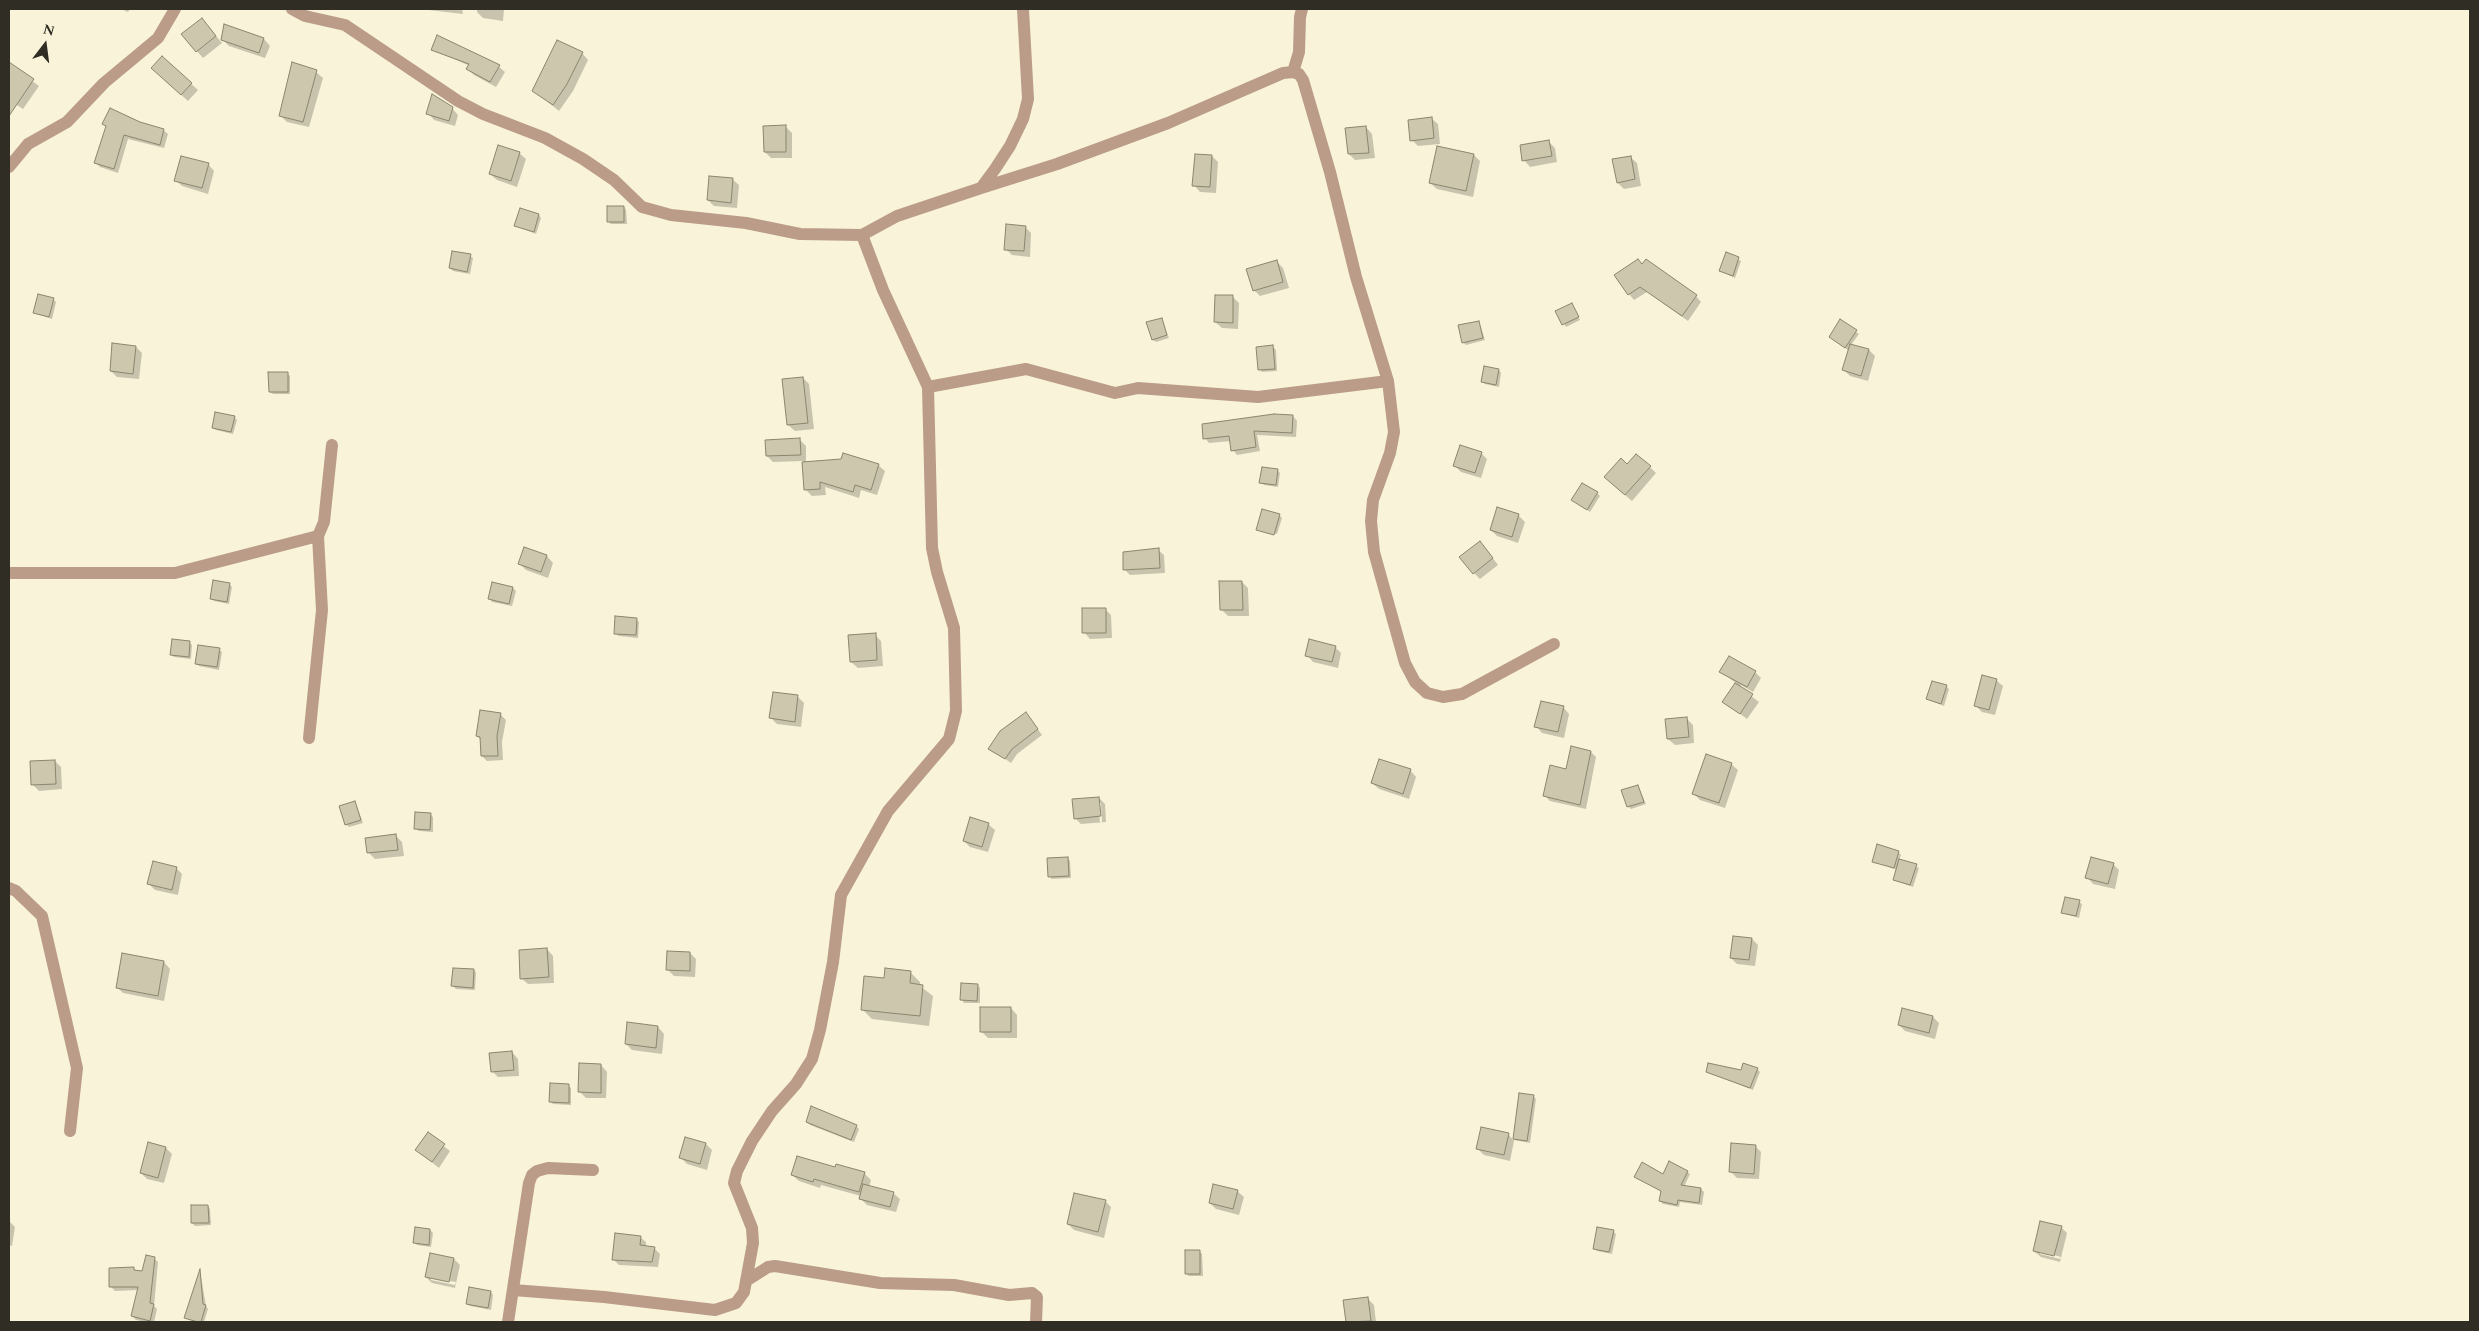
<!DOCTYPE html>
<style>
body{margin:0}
#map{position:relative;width:2479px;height:1331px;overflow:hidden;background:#f9f4d9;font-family:Spectral,serif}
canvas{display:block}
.frame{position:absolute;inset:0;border:10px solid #302e24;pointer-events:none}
.north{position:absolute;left:20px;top:20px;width:50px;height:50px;-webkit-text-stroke:4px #f9f4d9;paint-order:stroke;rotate:15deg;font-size:14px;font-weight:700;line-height:20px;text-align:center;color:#302e24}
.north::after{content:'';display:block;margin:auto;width:18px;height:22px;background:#302e24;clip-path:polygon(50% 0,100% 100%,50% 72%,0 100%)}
</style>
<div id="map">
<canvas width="2479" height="1331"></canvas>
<div class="frame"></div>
<div class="north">N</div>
</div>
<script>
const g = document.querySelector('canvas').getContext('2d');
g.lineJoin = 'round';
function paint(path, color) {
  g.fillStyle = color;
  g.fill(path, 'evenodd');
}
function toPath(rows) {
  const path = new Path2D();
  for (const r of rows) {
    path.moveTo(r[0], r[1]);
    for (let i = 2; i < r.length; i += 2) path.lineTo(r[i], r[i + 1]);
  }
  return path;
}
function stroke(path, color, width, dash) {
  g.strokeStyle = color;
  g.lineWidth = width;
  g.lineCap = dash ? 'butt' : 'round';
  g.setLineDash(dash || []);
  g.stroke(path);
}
paint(toPath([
 [121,9,130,9,128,12],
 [429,9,462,9,463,14,429,10],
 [477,9,504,9,503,21,483,18,477,12],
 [208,26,222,43,203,58,183,35],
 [225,26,264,39,270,46,265,58,229,46,222,39],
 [433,50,498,66,505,72,496,87,474,75,468,69,470,66],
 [582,53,588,60,573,91,559,111,534,91],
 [162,58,198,90,188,101,159,75],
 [12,66,39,86,23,109,9,100,9,71],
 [316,72,323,78,309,127,287,122,280,115],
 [452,108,458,115,455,126,434,120,428,113],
 [1431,118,1438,124,1440,144,1418,146,1412,140],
 [103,124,163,130,168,134,164,148,128,139,118,173,100,167,96,163,107,127],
 [785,126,792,133,792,158,771,158,765,152],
 [1366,127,1372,134,1375,158,1355,160,1349,154],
 [1549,142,1555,148,1557,162,1530,167,1524,160],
 [519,153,526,159,517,187,497,180,490,174],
 [1474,155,1480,161,1473,197,1437,189,1430,183],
 [1212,156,1218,162,1216,193,1200,192,1194,185],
 [1630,157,1637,163,1641,186,1624,189,1618,183],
 [208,164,214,171,208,194,182,186,176,180],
 [732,179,739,185,737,208,714,206,708,200],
 [624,207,626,210,627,224,611,224,608,221],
 [539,215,541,218,536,234,516,226],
 [1025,227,1031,233,1030,257,1012,255,1006,249],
 [1726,254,1741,261,1735,278,1720,271],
 [470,256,473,258,470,274,453,271,450,268],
 [1277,262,1283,268,1289,288,1260,296,1254,290],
 [1643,265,1696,296,1701,302,1688,321,1647,292,1634,300,1629,294],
 [1232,296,1239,303,1238,329,1222,328,1215,322],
 [53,299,56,302,52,319,34,313],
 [1571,305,1580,320,1566,327,1557,312],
 [1161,319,1169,338,1156,342,1153,340],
 [1841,321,1859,334,1851,345,1869,350,1875,356,1868,381,1850,376,1844,370,1849,351,1833,339],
 [1479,322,1485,340,1466,345,1463,342],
 [136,347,142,353,139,379,117,377,111,371],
 [1273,347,1276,350,1277,371,1262,372,1259,369],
 [1499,370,1501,373,1499,387,1485,384,1482,381],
 [287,373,290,376,290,394,273,394,270,392],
 [803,378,809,384,814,429,795,431,788,425],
 [1293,416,1297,421,1296,437,1257,435,1260,451,1237,455,1233,450,1231,441,1209,443,1205,438],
 [234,417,237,420,233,434,216,430,213,427],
 [800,440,806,446,806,463,842,460,878,465,885,471,877,495,861,490,859,498,825,487,826,495,812,496,806,490,803,461,773,462,767,456],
 [1481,453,1487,459,1481,478,1461,472,1455,466],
 [1627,466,1650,467,1656,473,1632,501,1612,484],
 [1277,470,1280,473,1278,487,1264,485,1261,482],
 [1597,493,1600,496,1590,512,1573,500],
 [1279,515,1282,518,1277,534,1259,529],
 [1518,515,1525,522,1518,543,1497,536,1491,530],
 [525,549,547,556,553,563,548,578,526,570,520,564],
 [1486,549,1498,565,1480,579,1474,573],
 [1158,550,1164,555,1165,573,1130,575,1125,570],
 [1242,582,1248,588,1249,616,1228,616,1222,610],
 [229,584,232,587,229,604,214,601,211,598],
 [513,588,516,591,512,606,492,602,490,599],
 [1105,609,1111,615,1112,638,1090,639,1084,632],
 [636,619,639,622,638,638,619,636,616,634],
 [875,635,881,641,883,666,858,668,851,662],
 [189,642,192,645,191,659,174,657,171,654],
 [1335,647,1341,653,1338,668,1313,662,1307,655],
 [219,650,222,652,219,670,199,666,197,664],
 [1721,672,1755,672,1761,678,1753,692,1741,685,1740,687,1759,702,1747,719,1724,702,1736,683],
 [1996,680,2003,686,1995,715,1982,712,1976,706],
 [1946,686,1949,689,1944,706,1927,699],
 [774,693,798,697,804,703,801,727,777,724,770,717],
 [1563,707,1569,714,1564,738,1542,733,1536,726],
 [500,714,506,720,502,742,503,760,487,761,482,756,481,740,477,736],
 [1030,718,1042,735,1017,754,1011,763,990,748],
 [1686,718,1693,725,1694,743,1675,745,1668,739],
 [1591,752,1596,757,1586,809,1550,801,1544,795,1567,770],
 [55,761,61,767,62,789,39,791,32,784],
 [1731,764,1738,770,1725,808,1700,800,1694,794],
 [1410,770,1416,777,1409,799,1379,789,1372,783],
 [1638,786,1646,804,1631,809,1628,806],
 [1099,798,1105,804,1106,822,1081,824,1075,818],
 [1098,803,1101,803,1102,822,1100,822],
 [355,802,363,823,349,827,346,824],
 [430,814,433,817,433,832,419,831,416,829],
 [988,824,995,830,988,852,970,847,964,841],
 [396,836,402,842,404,856,375,859,368,852],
 [1898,852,1901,855,1899,860,1919,868,1913,887,1894,880,1897,870,1873,861],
 [1068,858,1070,861,1071,878,1052,879,1049,876],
 [2113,864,2119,870,2115,889,2093,884,2087,877],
 [176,868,182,874,178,895,155,890,149,884],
 [2079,902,2082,904,2079,918,2062,913],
 [1752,939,1758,945,1755,966,1737,964,1731,958],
 [547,949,553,956,554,983,528,984,521,978],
 [690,953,696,959,695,977,674,976,668,970],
 [123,955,164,962,170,969,164,1001,123,993,117,987],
 [474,970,476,973,475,990,456,989,453,986],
 [910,972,920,982,920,986,933,996,929,1026,872,1019,862,1009,885,980],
 [978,985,980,988,980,1003,964,1003,962,1000],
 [1011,1008,1017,1015,1017,1038,988,1038,981,1031],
 [1933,1017,1939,1023,1935,1039,1905,1031,1899,1025],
 [658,1027,664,1034,662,1054,632,1050,626,1044],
 [512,1052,518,1059,519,1076,498,1077,492,1071],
 [601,1065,607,1072,606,1098,586,1098,580,1092],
 [1757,1069,1760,1072,1753,1090,1707,1072],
 [568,1085,571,1088,571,1105,553,1104,550,1101],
 [1520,1094,1533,1096,1536,1099,1530,1143,1514,1140],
 [812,1108,856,1126,859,1129,854,1142,810,1125,807,1122],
 [428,1134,450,1151,439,1168,416,1150],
 [1508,1134,1514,1141,1510,1161,1484,1155,1478,1149],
 [686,1138,706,1144,712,1150,707,1170,687,1164,681,1158],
 [1755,1146,1761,1152,1759,1179,1737,1178,1730,1171],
 [166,1148,172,1154,164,1183,147,1179,141,1173],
 [1687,1172,1690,1174,1684,1187,1701,1189,1704,1192,1702,1205,1680,1202,1679,1207,1663,1204,1660,1201,1662,1192,1636,1177],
 [864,1173,871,1180,869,1187,893,1193,900,1199,896,1212,867,1205,861,1199,861,1196,821,1185,820,1188,799,1181,792,1175],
 [1237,1191,1244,1197,1239,1215,1216,1209,1210,1203],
 [1105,1201,1111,1207,1104,1238,1074,1230,1068,1224],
 [208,1206,210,1209,211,1225,195,1226,192,1223],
 [9,1221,15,1227,12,1246,9,1245],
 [2061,1227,2067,1233,2060,1262,2041,1257,2034,1251],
 [2040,1251,2061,1257,2060,1259,2040,1254],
 [430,1230,433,1233,431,1247,417,1245,415,1243],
 [1613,1231,1616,1234,1612,1254,1597,1251,1594,1248],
 [640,1237,646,1242,646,1247,654,1248,660,1254,658,1267,619,1265,614,1260],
 [1200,1252,1202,1254,1203,1276,1189,1276,1186,1273],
 [154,1258,158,1262,154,1306,157,1309,154,1322,146,1322,136,1320,132,1316,138,1290,115,1291,111,1287,133,1269,143,1272],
 [454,1259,460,1265,455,1288,432,1283,426,1277],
 [431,1278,456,1282,455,1285,431,1280],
 [200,1271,206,1306,208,1309,204,1322,194,1322,186,1318],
 [491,1292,493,1295,491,1310,470,1306,467,1304],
 [1368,1299,1374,1305,1376,1322,1347,1322,1345,1301]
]), '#0003');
const building = toPath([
 [202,18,216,36,196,52,181,34,202,18],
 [224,24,264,38,259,53,221,40,224,24],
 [437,35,500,65,490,82,466,69,469,64,431,50,437,35],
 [557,40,583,52,567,84,553,105,532,91,557,40],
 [162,56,192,83,181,95,151,68,162,56],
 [9,62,34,79,9,116,9,62],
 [292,62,317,70,303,122,279,116,292,62],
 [432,94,453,107,449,121,426,114,432,94],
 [110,108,140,122,164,129,160,145,124,135,114,169,94,163,106,126,102,124,110,108],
 [1432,117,1434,138,1410,141,1408,120,1432,117],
 [786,125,786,152,764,152,763,126,786,125],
 [1366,126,1369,153,1348,154,1345,128,1366,126],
 [1549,140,1552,156,1522,161,1520,145,1549,140],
 [498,145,520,152,511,181,489,174,498,145],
 [1437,146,1474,154,1466,191,1429,183,1437,146],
 [1195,154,1212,155,1210,187,1192,186,1195,154],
 [181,156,209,163,202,188,174,181,181,156],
 [1631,156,1635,179,1617,183,1612,159,1631,156],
 [709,176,733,178,731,203,707,200,709,176],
 [607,206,624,206,624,222,607,222,607,206],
 [520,208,539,214,534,232,514,226,520,208],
 [1006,224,1026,226,1024,251,1004,250,1006,224],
 [452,251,471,254,467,272,449,268,452,251],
 [1726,252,1739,257,1733,276,1719,271,1726,252],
 [1638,259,1642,264,1646,259,1697,295,1682,316,1640,287,1628,295,1614,275,1638,259],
 [1277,260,1283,282,1253,291,1246,269,1277,260],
 [38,294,54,298,49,317,33,313,38,294],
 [1215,295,1233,295,1233,323,1214,322,1215,295],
 [1572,303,1579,317,1562,325,1555,311,1572,303],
 [1162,318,1167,335,1152,340,1146,322,1162,318],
 [1840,319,1857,330,1845,348,1829,337,1840,319],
 [1479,321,1483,338,1462,343,1458,325,1479,321],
 [112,343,136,346,133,374,110,371,112,343],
 [1850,344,1869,349,1861,376,1842,370,1850,344],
 [1273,345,1275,369,1258,370,1256,347,1273,345],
 [1484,366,1499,369,1496,385,1481,382,1484,366],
 [268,372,288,372,288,392,269,392,268,372],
 [803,377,808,423,787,425,782,379,803,377],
 [215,412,235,416,231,432,212,428,215,412],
 [1274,414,1293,415,1292,433,1254,431,1256,447,1231,451,1229,436,1203,439,1202,424,1274,414],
 [800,438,801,455,766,456,765,440,800,438],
 [1460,445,1482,452,1475,473,1453,466,1460,445],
 [843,453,879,464,871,490,855,485,853,492,820,482,820,489,804,490,802,462,841,459,843,453],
 [1636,454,1651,466,1625,495,1604,477,1621,458,1627,464,1636,454],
 [1262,467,1278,469,1276,485,1259,483,1262,467],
 [1582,483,1598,492,1587,510,1571,500,1582,483],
 [1497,507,1519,514,1512,537,1490,530,1497,507],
 [1262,509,1280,514,1274,535,1256,530,1262,509],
 [1480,541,1493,558,1473,574,1459,557,1480,541],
 [524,547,547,555,541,572,518,564,524,547],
 [1159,548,1160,568,1123,570,1123,552,1159,548],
 [213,580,230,583,227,602,210,599,213,580],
 [1219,581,1242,581,1243,610,1220,610,1219,581],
 [492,582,513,587,509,604,488,599,492,582],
 [1082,608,1106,608,1106,633,1082,633,1082,608],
 [615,616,637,618,636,635,614,634,615,616],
 [876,633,877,660,850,662,848,635,876,633],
 [172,639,190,641,189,657,170,655,172,639],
 [1309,639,1336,646,1332,662,1305,656,1309,639],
 [198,645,220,648,217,667,195,664,198,645],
 [1729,656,1756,671,1747,687,1719,672,1729,656],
 [1982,675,1997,679,1989,710,1974,706,1982,675],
 [1932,681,1947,685,1941,704,1926,699,1932,681],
 [1735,683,1753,694,1740,714,1722,702,1735,683],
 [773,692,798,695,795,722,769,718,773,692],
 [1541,701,1564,706,1558,732,1534,727,1541,701],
 [480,710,501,713,497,736,498,756,481,756,480,737,476,736,480,710],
 [1026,712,1038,729,1012,749,1005,759,988,749,1000,731,1026,712],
 [1687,717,1689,737,1667,739,1665,719,1687,717],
 [1571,746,1591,751,1580,805,1543,796,1550,765,1566,769,1571,746],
 [1706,754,1732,763,1719,803,1692,794,1706,754],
 [1379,759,1411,769,1403,794,1371,783,1379,759],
 [55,760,56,784,31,785,30,761,55,760],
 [1638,785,1644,802,1627,807,1621,790,1638,785],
 [1099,797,1101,816,1074,819,1072,799,1099,797],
 [355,801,361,820,345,825,339,806,355,801],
 [415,812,431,813,430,830,414,829,415,812],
 [970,817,989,823,982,847,963,841,970,817],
 [396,834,398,850,367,853,365,838,396,834],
 [1877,844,1899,851,1894,868,1872,862,1877,844],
 [1068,857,1069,876,1048,877,1047,858,1068,857],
 [2091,857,2114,863,2108,884,2085,878,2091,857],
 [1899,859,1917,864,1910,885,1893,880,1899,859],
 [153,861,177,867,172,890,147,884,153,861],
 [2065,897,2080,900,2076,916,2061,913,2065,897],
 [1733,936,1752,938,1749,960,1730,958,1733,936],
 [547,948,549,977,520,979,519,950,547,948],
 [667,951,690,952,690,971,666,970,667,951],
 [122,953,164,961,158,996,116,988,122,953],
 [453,968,474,969,473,988,451,986,453,968],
 [885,968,911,971,910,983,923,985,920,1016,861,1010,864,976,884,978,885,968],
 [961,983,978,984,977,1001,960,1000,961,983],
 [980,1007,1011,1007,1011,1032,980,1032,980,1007],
 [1902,1008,1933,1016,1929,1033,1898,1025,1902,1008],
 [627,1022,658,1026,656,1048,625,1044,627,1022],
 [512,1051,514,1070,491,1072,489,1053,512,1051],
 [579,1063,601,1064,601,1093,578,1092,579,1063],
 [1708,1063,1741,1070,1743,1063,1758,1068,1750,1088,1706,1072,1708,1063],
 [550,1083,569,1084,569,1103,549,1102,550,1083],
 [1519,1093,1534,1095,1527,1141,1513,1139,1519,1093],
 [811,1106,857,1125,851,1140,806,1122,811,1106],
 [1481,1127,1509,1133,1504,1155,1476,1149,1481,1127],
 [428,1132,445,1144,432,1162,415,1150,428,1132],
 [685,1137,706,1143,700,1164,679,1158,685,1137],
 [148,1142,166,1147,158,1178,140,1173,148,1142],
 [1731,1143,1756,1145,1754,1174,1729,1172,1731,1143],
 [797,1156,835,1167,836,1164,865,1172,859,1192,814,1179,813,1182,791,1175,797,1156],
 [1669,1161,1688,1171,1681,1185,1701,1188,1699,1203,1678,1200,1677,1205,1659,1201,1661,1191,1634,1177,1642,1162,1663,1174,1669,1161],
 [863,1184,894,1192,890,1207,859,1199,863,1184],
 [1213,1184,1238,1190,1233,1209,1209,1203,1213,1184],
 [1074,1193,1106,1200,1098,1232,1067,1224,1074,1193],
 [191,1205,208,1205,209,1223,191,1223,191,1205],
 [2040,1221,2062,1226,2054,1256,2033,1251,2040,1221],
 [415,1227,430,1229,429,1245,413,1243,415,1227],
 [1597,1227,1614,1230,1609,1252,1593,1249,1597,1227],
 [615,1233,641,1236,640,1245,655,1247,652,1262,612,1260,615,1233],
 [1185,1250,1200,1250,1200,1274,1185,1274,1185,1250],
 [430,1253,454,1258,449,1282,425,1277,430,1253],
 [146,1255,155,1257,150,1303,154,1304,150,1321,131,1316,138,1287,109,1287,109,1268,134,1267,134,1270,142,1271,146,1255],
 [200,1269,203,1304,206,1305,201,1322,198,1322,184,1318,200,1269],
 [469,1287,491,1291,488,1308,466,1304,469,1287],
 [1368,1297,1371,1321,1346,1322,1343,1300,1368,1297]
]);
paint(building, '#ccc7ad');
stroke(building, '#8a866d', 1);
stroke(toPath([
 [292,9,305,16,345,25,458,101,483,114,545,138,583,159,614,180,642,207,671,215,746,223,800,234,862,235,897,216,981,188,995,169,1010,146,1023,119,1028,99,1023,9],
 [1293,72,1299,52,1300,17,1302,9],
 [9,167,28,144,67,122,104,83,158,38,175,9],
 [981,188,1057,164,1168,123,1283,73,1293,72,1299,74,1303,80,1330,172,1356,277,1388,381,1394,432,1390,453,1373,500,1371,521,1374,552,1405,663,1415,682,1427,693,1443,697,1462,694,1554,644],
 [928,387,1026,369,1115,393,1138,388,1258,397,1388,381],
 [9,573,175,573,318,536],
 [309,738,322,610,318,536,324,522,332,445],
 [9,888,16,891,42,916,77,1068,70,1131],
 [746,1281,768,1267,775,1266,880,1283,954,1285,1009,1295,1032,1293,1037,1297,1036,1322],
 [513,1290,604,1297,715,1310,736,1303,744,1292,753,1243,752,1228,734,1183,737,1171,752,1141,772,1111,796,1084,812,1059,820,1030,833,962,841,895,888,811,949,739,956,711,954,628,937,572,932,548,928,387,883,290,862,235],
 [508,1322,529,1183,532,1175,537,1171,548,1168,593,1170]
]), '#ba9c89', 12);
</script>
